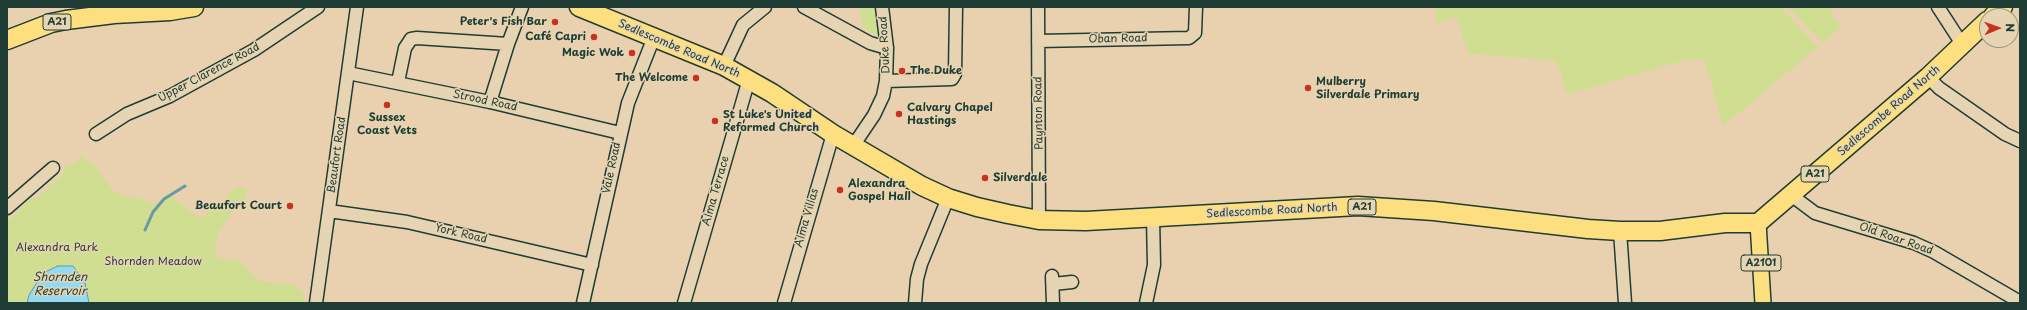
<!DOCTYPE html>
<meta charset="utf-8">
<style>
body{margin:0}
#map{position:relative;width:2027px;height:310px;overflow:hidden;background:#e9d1af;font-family:"Playpen Sans",sans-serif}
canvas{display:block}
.frame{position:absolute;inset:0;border:8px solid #1f3d34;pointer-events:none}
.north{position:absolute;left:1979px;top:8px;width:40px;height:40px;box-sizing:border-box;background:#e7d4b2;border:1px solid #979880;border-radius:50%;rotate:88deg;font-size:11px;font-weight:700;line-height:16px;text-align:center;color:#1f3d34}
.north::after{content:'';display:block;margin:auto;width:14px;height:18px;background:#c8321e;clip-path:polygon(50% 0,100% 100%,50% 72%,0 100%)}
</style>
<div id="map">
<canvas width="2027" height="310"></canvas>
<div class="frame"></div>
<div class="north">N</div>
</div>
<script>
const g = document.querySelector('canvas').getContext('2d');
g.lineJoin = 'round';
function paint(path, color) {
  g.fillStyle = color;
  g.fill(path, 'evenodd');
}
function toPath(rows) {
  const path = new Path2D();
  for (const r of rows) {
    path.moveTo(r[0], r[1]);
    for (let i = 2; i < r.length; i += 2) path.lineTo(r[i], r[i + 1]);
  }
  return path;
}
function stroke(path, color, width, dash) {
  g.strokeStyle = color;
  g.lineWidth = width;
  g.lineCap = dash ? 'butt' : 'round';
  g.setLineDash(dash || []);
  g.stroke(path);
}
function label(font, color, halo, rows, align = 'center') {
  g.font = font + ' "Playpen Sans",sans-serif';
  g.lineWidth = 3;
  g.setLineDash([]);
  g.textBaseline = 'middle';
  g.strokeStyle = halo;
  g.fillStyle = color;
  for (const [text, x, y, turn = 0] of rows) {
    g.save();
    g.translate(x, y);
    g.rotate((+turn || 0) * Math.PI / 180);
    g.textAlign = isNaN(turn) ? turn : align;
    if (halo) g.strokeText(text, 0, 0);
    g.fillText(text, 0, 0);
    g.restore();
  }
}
paint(toPath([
 [859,7,874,7,879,37,863,27],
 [1434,7,1780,7,1818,47,1723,126,1704,59,1686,60,1569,94,1565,90,1559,68,1553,60,1471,54,1461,37,1463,36,1456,17,1438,23],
 [1788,7,1828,7,1841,27,1823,43],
 [83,155,85,162,91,161,112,189,126,197,141,198,155,205,167,193,201,219,239,186,247,189,245,198,229,216,218,234,215,249,216,257,240,261,259,281,290,285,303,291,304,303,7,303,7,222,32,198,37,198,63,174,65,166,72,165]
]), '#d0de92');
const water = toPath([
 [58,266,73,266,85,283,89,303,27,303,29,295,43,273,58,266]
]);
paint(water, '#92daf4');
stroke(water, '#649ba7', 1);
stroke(toPath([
 [145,230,153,212,164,199,185,186]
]), '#649ba7', 3);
const minor = toPath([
 [804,7,870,43,887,48],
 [1038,7,1039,220],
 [1938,7,1962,44],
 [1038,41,1189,38,1195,33,1196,7],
 [724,66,743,25,765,7],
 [348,73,490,102,620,133],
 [1928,77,1939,88,2005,134,2020,141],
 [886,81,952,79,955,74,956,7],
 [398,82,405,48,411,39,417,38,508,44],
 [490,102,508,44,522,7],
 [96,134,127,114,170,96,254,50,318,7],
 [853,146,874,115,883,96,886,81,887,48,882,7],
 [1791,195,1815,213,1914,243,1934,252,2020,302],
 [7,208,53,168],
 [329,211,407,222,592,265],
 [1620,231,1625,303],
 [1052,276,1053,303],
 [1053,284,1072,282],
 [316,303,357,7],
 [583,303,628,103,654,37],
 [684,303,749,79],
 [784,303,833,134],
 [915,303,917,279,921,264,948,198],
 [1146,303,1154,265,1153,218]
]);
const major = toPath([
 [1758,223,1763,303]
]);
const highway = toPath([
 [579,7,724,66,772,93,833,134,922,186,948,198,977,207,1008,214,1039,220,1086,221,1358,206,1434,211,1588,229,1620,231,1660,231,1725,223,1758,223,1928,77,1987,21],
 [1993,16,2003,7],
 [7,40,51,23,66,20,114,14,170,11,194,7]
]);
stroke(minor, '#1f3d34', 15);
stroke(major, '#1f3d34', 18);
stroke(highway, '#1f3d34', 21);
stroke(minor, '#e7d4b2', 12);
stroke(major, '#fedf80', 15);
stroke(highway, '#fedf80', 18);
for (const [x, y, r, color] of [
 [555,22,4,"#c8321e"],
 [594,37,4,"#c8321e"],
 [632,53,4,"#c8321e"],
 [902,71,4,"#c8321e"],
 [696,78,4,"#c8321e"],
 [1308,88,4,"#c8321e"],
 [387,105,4,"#c8321e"],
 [899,114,4,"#c8321e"],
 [715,121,4,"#c8321e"],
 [985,178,4,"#c8321e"],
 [840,190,4,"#c8321e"],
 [290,206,4,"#c8321e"]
]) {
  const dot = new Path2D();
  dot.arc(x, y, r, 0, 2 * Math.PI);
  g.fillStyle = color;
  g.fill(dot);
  stroke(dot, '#e7d4b2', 1.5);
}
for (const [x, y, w] of [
 [57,22,28],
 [1815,174,28],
 [1362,207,28],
 [1761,263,40]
]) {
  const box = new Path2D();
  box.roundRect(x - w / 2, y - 8, w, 16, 3);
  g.fillStyle = '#e7d4b2';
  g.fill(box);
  stroke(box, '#1f3d34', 1);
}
label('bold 10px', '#1f3d34', null, [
 ["A21",57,22],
 ["A21",1815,174],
 ["A21",1362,207],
 ["A2101",1761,263]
]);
label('bold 11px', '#1f3d34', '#e7d4b2', [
 ["Peter's Fish Bar",547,22,"right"],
 ["Café Capri",586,37,"right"],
 ["Magic Wok",624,53,"right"],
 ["The Duke",910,71],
 ["The Welcome",688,78,"right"],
 ["Mulberry",1316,82],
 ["Silverdale Primary",1316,95],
 ["Calvary Chapel",907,108],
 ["Hastings",907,121],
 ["St Luke's United",723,115],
 ["Reformed Church",723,128],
 ["Sussex",387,118,"center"],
 ["Coast Vets",387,131,"center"],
 ["Silverdale",993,178],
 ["Alexandra",848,184],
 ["Gospel Hall",848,197],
 ["Beaufort Court",282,206,"right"]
], 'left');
label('11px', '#1f3d34', '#e7d4b2', [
 ["Oban Road",1118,39,-1],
 ["Duke Road",885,45,-93],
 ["Sedlescombe Road North",679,49,23],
 ["Upper Clarence Road",209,73,-28],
 ["Strood Road",485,101,12],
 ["Sedlescombe Road North",1889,111,-41],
 ["Paynton Road",1039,113,-91],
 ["Beaufort Road",337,155,-82],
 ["Vale Road",612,168,-78],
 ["Alma Terrace",716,191,-74],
 ["Sedlescombe Road North",1272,211,-3],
 ["Alma Villas",807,218,-74],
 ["York Road",461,234,13],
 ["Old Roar Road",1896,239,19]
]);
label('11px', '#284539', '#e7d4b2', [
 ["Alexandra Park",57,248],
 ["Shornden Meadow",153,262]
]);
label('italic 12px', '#25453e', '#e7d4b2', [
 ["Shornden",60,278],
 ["Reservoir",60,292]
]);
</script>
